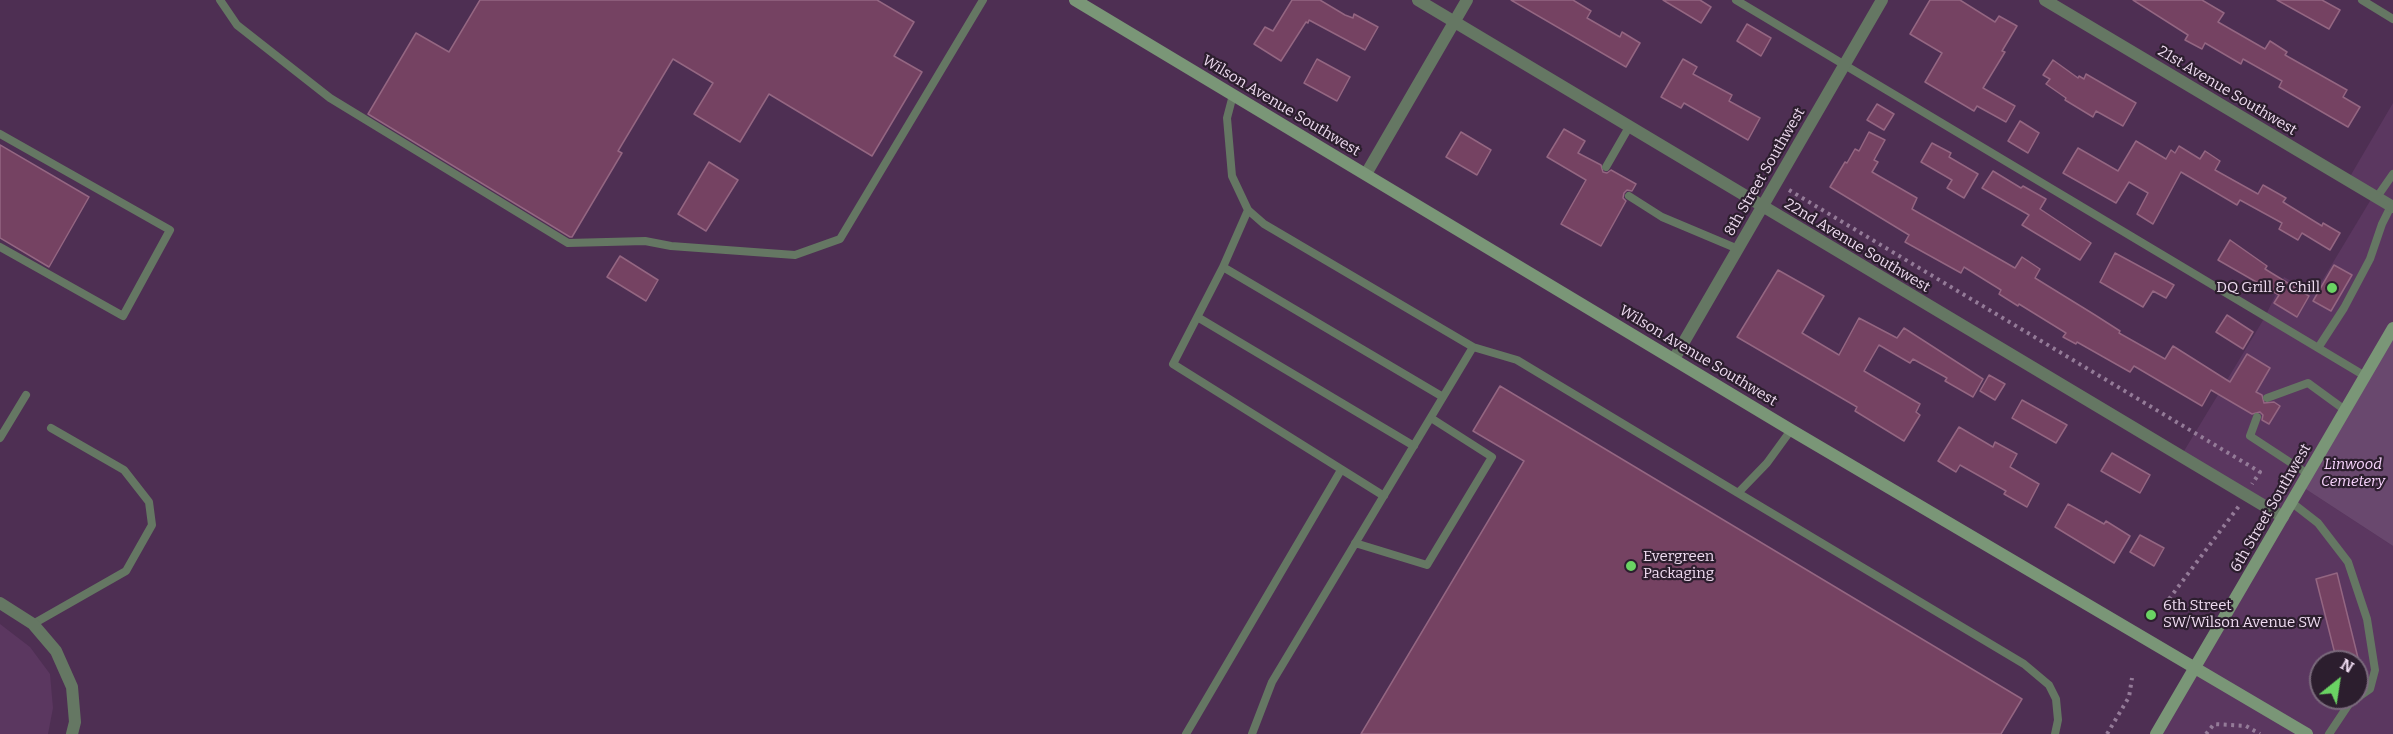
<!DOCTYPE html>
<style>
body{margin:0}
#map{position:relative;width:2393px;height:734px;overflow:hidden;background:#4e2f53;font-family:Bitter,serif}
canvas{display:block}
.north{position:absolute;left:2309px;top:650px;width:60px;height:60px;box-sizing:border-box;background:#2c1e2e;border:2px solid #7a6a7c;border-radius:50%;rotate:30deg;font-size:16px;font-weight:700;line-height:24px;text-align:center;color:#eedbf0}
.north::after{content:'';display:block;margin:auto;width:21px;height:27px;background:#6ad363;clip-path:polygon(50% 0,100% 100%,50% 72%,0 100%)}
</style>
<div id="map">
<canvas width="2393" height="734"></canvas>
<div class="north">N</div>
</div>
<script>
const g = document.querySelector('canvas').getContext('2d');
g.lineJoin = 'round';
function paint(path, color) {
  g.fillStyle = color;
  g.fill(path, 'evenodd');
}
function toPath(rows) {
  const path = new Path2D();
  for (const r of rows) {
    path.moveTo(r[0], r[1]);
    for (let i = 2; i < r.length; i += 2) path.lineTo(r[i], r[i + 1]);
  }
  return path;
}
function stroke(path, color, width, dash) {
  g.strokeStyle = color;
  g.lineWidth = width;
  g.lineCap = dash ? 'butt' : 'round';
  g.setLineDash(dash || []);
  g.stroke(path);
}
function label(font, color, halo, rows, align = 'center') {
  g.font = font + ' Bitter,serif';
  g.lineWidth = 4.5;
  g.setLineDash([]);
  g.textBaseline = 'middle';
  g.strokeStyle = halo;
  g.fillStyle = color;
  for (const [text, x, y, turn = 0] of rows) {
    g.save();
    g.translate(x, y);
    g.rotate((+turn || 0) * Math.PI / 180);
    g.textAlign = isNaN(turn) ? turn : align;
    if (halo) g.strokeText(text, 0, 0);
    g.fillText(text, 0, 0);
    g.restore();
  }
}
paint(toPath([
 [2393,103,2393,328,2301,486,2393,546,2393,734,2156,734,2283,517,2181,456,2265,317,2284,277,2314,294,2373,196,2348,180],
 [2321,662,2357,662,2357,698,2321,698],
 [0,624,30,647,50,674,53,708,48,734,0,734]
]), '#5b3760');
paint(toPath([
 [2393,328,2393,546,2301,486]
]), '#69486e');
const building = toPath([
 [480,0,877,0,914,22,894,56,922,72,872,156,769,94,740,142,694,114,713,83,673,59,618,151,622,153,572,237,570,237,368,114,416,33,449,52,480,0],
 [1292,0,1320,0,1345,15,1353,18,1354,14,1378,27,1365,50,1309,20,1308,23,1306,22,1281,61,1254,44,1265,27,1273,31,1292,0],
 [1511,0,1573,0,1591,11,1587,18,1620,37,1622,32,1640,43,1626,67,1511,0],
 [1663,0,1700,0,1711,7,1701,23,1663,0],
 [1930,0,1960,0,1995,22,1999,16,2017,26,2002,51,2005,52,1983,88,2015,106,2006,122,1977,106,1974,111,1925,82,1942,53,1910,34,1930,0],
 [2133,0,2202,0,2224,13,2218,22,2265,49,2270,41,2287,52,2285,55,2347,90,2343,97,2360,107,2348,127,2279,87,2282,81,2243,59,2241,64,2205,43,2202,49,2185,40,2188,35,2133,0],
 [2277,0,2322,0,2340,10,2329,29,2277,0],
 [1747,24,1771,38,1761,56,1737,41,1747,24],
 [1317,59,1350,77,1337,101,1304,83,1317,59],
 [1683,59,1697,67,1693,74,1732,95,1729,101,1760,118,1748,140,1684,103,1681,108,1661,97,1683,59],
 [2053,60,2078,78,2079,76,2084,79,2086,74,2136,103,2123,126,2096,111,2093,117,2065,100,2066,98,2046,84,2050,79,2043,75,2053,60],
 [1877,104,1894,114,1884,130,1867,120,1877,104],
 [2020,121,2039,133,2028,153,2008,141,2020,121],
 [1564,129,1585,141,1578,153,1601,165,1603,172,1607,173,1611,170,1636,184,1632,191,1627,190,1624,193,1623,198,1626,201,1601,246,1561,224,1586,180,1547,157,1564,129],
 [1461,132,1491,150,1477,175,1446,157,1461,132],
 [1869,132,1885,140,1874,160,1878,162,1872,172,1917,198,1912,209,2015,268,2022,257,2040,269,2035,278,2095,315,2120,331,2119,333,2165,359,2173,346,2230,382,2247,354,2270,368,2256,392,2262,395,2264,403,2274,402,2280,406,2269,424,2262,420,2263,415,2260,412,2252,414,2211,390,2202,406,2134,366,2130,372,2077,342,2076,344,2063,337,2066,333,2019,304,2018,306,1999,294,2001,290,1964,267,1961,273,1905,242,1909,235,1830,187,1845,162,1847,163,1855,149,1859,151,1869,132],
 [2136,141,2166,159,2171,150,2175,153,2179,146,2200,159,2205,151,2220,161,2215,170,2258,194,2263,185,2286,198,2283,202,2322,226,2323,223,2340,233,2330,250,2302,233,2298,240,2279,229,2282,223,2240,200,2237,205,2181,172,2153,224,2137,214,2148,193,2129,182,2116,203,2063,173,2078,148,2118,171,2136,141],
 [1932,143,1951,153,1949,157,1978,174,1964,198,1947,188,1952,180,1921,162,1932,143],
 [0,145,89,197,49,267,0,238,0,145],
 [709,162,738,180,706,231,678,214,709,162],
 [1993,171,2021,188,2023,186,2046,199,2040,209,2091,243,2080,260,2022,225,2029,215,1982,188,1993,171],
 [2230,240,2267,266,2265,269,2309,296,2297,317,2274,303,2279,295,2218,260,2230,240],
 [2115,253,2174,285,2166,298,2153,291,2143,307,2100,282,2115,253],
 [620,256,658,280,646,301,607,277,620,256],
 [2334,265,2352,275,2331,311,2313,301,2334,265],
 [1778,270,1824,296,1802,333,1839,355,1859,318,1897,338,1904,328,1983,379,1973,397,1945,381,1947,378,1913,359,1910,363,1879,345,1864,371,1920,404,1916,412,1920,415,1904,441,1855,411,1857,407,1737,337,1778,270],
 [2227,315,2253,332,2243,349,2216,332,2227,315],
 [1989,375,2005,384,1995,400,1980,391,1989,375],
 [1500,386,2022,699,2001,734,1361,734,1524,461,1473,431,1500,386],
 [2022,400,2067,425,2056,443,2012,418,2022,400],
 [1959,427,1993,447,1995,442,2017,454,2010,467,2039,484,2027,507,2004,494,2006,491,1960,465,1956,472,1938,461,1959,427],
 [2112,453,2150,475,2140,493,2101,471,2112,453],
 [2068,504,2104,524,2106,521,2130,536,2114,563,2055,527,2068,504],
 [2140,535,2164,548,2154,566,2130,552,2140,535],
 [2337,573,2359,662,2337,662,2316,579,2337,573]
]);
paint(building, '#754262');
stroke(building, '#946682', 1.5);
stroke(toPath([
 [1789,190,2260,472,2252,484],
 [2169,599,2239,506],
 [2107,734,2129,697,2132,678],
 [2206,734,2214,724,2246,726,2260,734]
]), '#947b98', 4, [3, 4.5]);
stroke(toPath([
 [220,0,237,25,330,98,568,243,645,241,671,246,795,255,840,239,983,0],
 [1736,0,2365,376],
 [2362,0,2393,19],
 [1233,95,1227,118,1232,176,1248,210,1264,224,1473,347,1517,360,1738,493,1767,463,1791,430],
 [0,134,170,230,123,316,0,247],
 [1606,167,1629,127],
 [1629,196,1662,217,1738,249],
 [2377,197,2393,174],
 [1248,210,1223,267,1173,364,1384,496],
 [1223,267,1443,397],
 [1199,318,1414,446],
 [2318,348,2344,308,2370,259,2382,224,2391,206],
 [2267,398,2308,383,2345,410],
 [2257,417,2250,436,2308,474],
 [0,438,26,395],
 [1738,493,2024,664,2049,685,2056,699,2058,720,2055,734],
 [2291,502,2318,523,2348,562,2367,619,2375,670,2370,689,2357,698],
 [1355,543,1427,565,1492,457,1431,418],
 [33,624,126,571,152,525,149,502,124,470,51,428],
 [1186,734,1341,470],
 [1252,734,1272,682,1473,347],
 [2329,734,2351,701,2356,698]
]), '#657763', 8);
stroke(toPath([
 [1418,0,2283,517],
 [2045,0,2393,207],
 [1366,174,1467,0],
 [1674,359,1882,0],
 [0,603,33,624,56,651,72,687,75,722,72,734]
]), '#657763', 12);
stroke(toPath([
 [1075,0,1791,430,2307,734],
 [2156,734,2393,328]
]), '#7a9677', 12);
for (const [x, y, r, color] of [
 [2332,288,6,"#6ad363"],
 [1631,566,6,"#6ad363"],
 [2151,615,6,"#6ad363"]
]) {
  const dot = new Path2D();
  dot.arc(x, y, r, 0, 2 * Math.PI);
  g.fillStyle = color;
  g.fill(dot);
  stroke(dot, '#2c1e2e', 2);
}
label('15px', '#eedbf0', '#2c1e2e', [
 ["21st Avenue Southwest",2227,91,31],
 ["Wilson Avenue Southwest",1281,106,31],
 ["8th Street Southwest",1765,172,-60],
 ["22nd Avenue Southwest",1857,246,31],
 ["Wilson Avenue Southwest",1698,356,31],
 ["6th Street Southwest",2271,508,-60]
]);
label('15px', '#eedbf0', '#2c1e2e', [
 ["DQ Grill & Chill",2320,288,"right"],
 ["Evergreen",1643,557],
 ["Packaging",1643,574],
 ["6th Street",2163,606],
 ["SW/Wilson Avenue SW",2163,623]
], 'left');
label('italic 15px', '#f9d5fe', '#2c1e2e', [
 ["Linwood",2353,465],
 ["Cemetery",2353,482]
]);
</script>
